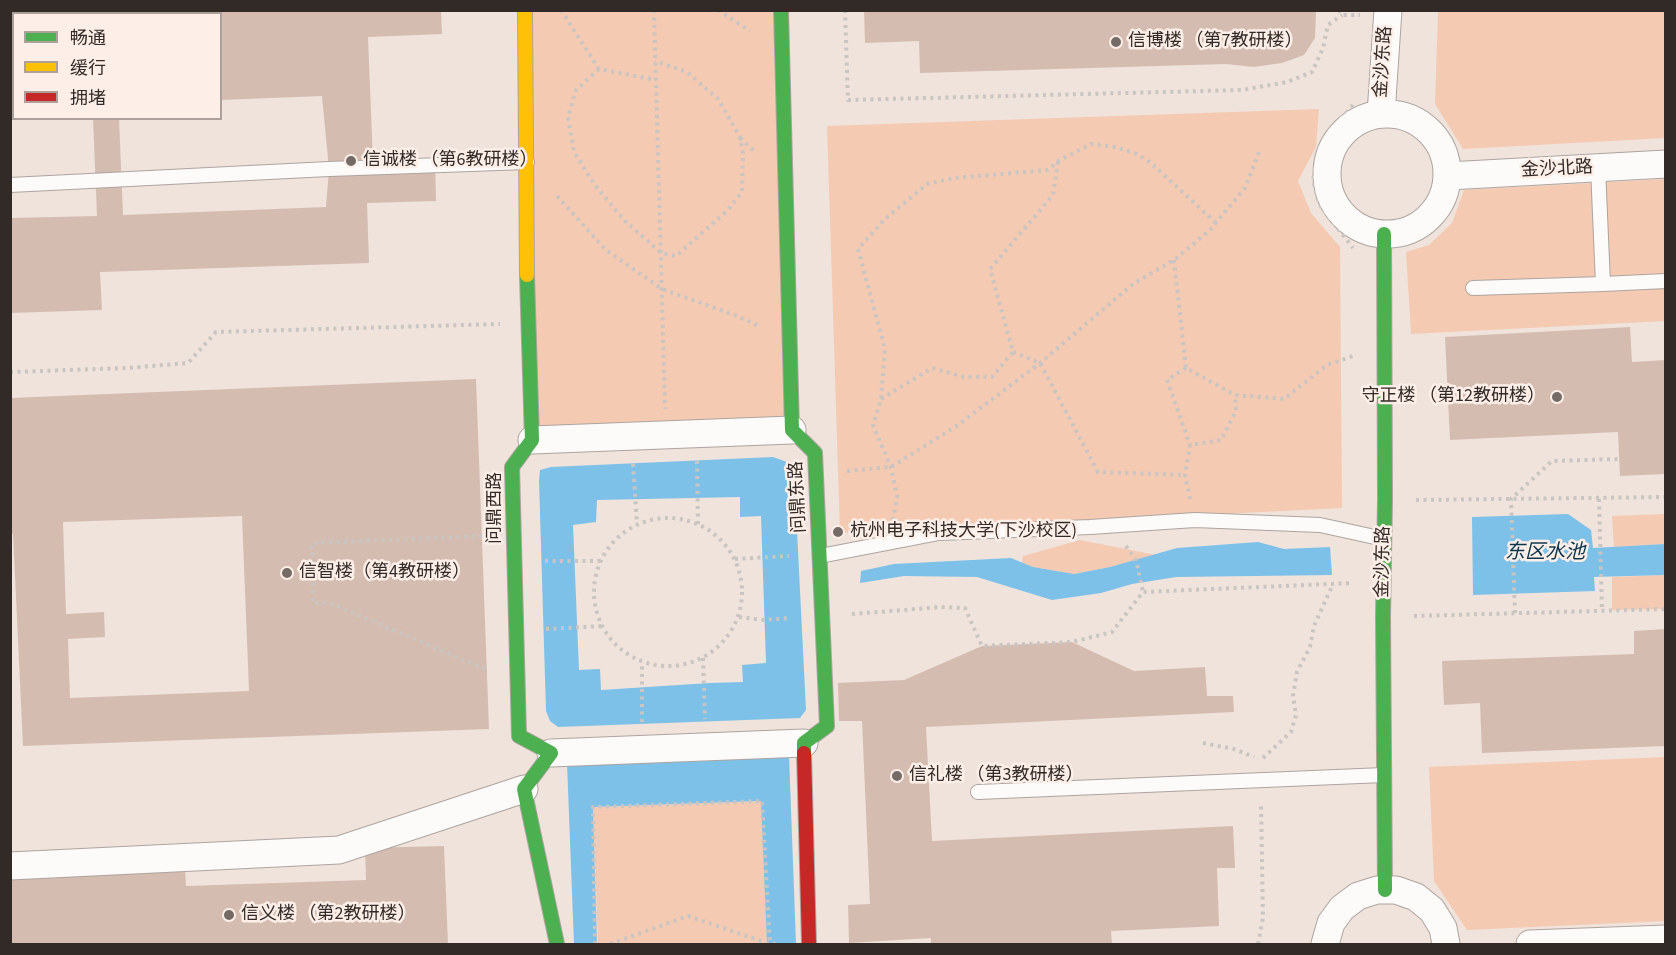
<!DOCTYPE html>
<meta charset="utf-8">
<style>
body{margin:0}
#map{position:relative;width:1676px;height:955px;overflow:hidden;background:#efe3dc;font-family:"Source Sans 3","Noto Sans SC",sans-serif}
canvas{display:block}
.frame{position:absolute;inset:0;border:12px solid #322a26;pointer-events:none}
.legend{position:absolute;left:12px;top:12px;width:210px;height:108px;box-sizing:border-box;background:#fdefe8;border:2px solid #aca09a;margin:0;padding:8px 10px;list-style:none;font-size:18px;color:#322a26}
.legend li{display:flex;align-items:center;gap:12px;height:30px}
.legend b{width:30px;border:2px solid #aca09a}
</style>
<div id="map">
<canvas width="1676" height="955"></canvas>
<div class="frame"></div>
<ul class="legend">
<li><b style="height:8px;background:#4caf50"></b>畅通</li>
<li><b style="height:8px;background:#ffc107"></b>缓行</li>
<li><b style="height:8px;background:#c62828"></b>拥堵</li>
</ul>
</div>
<script>
const g = document.querySelector('canvas').getContext('2d');
g.lineJoin = 'round';
function paint(path, color) {
  g.fillStyle = color;
  g.fill(path, 'evenodd');
}
function toPath(rows) {
  const path = new Path2D();
  for (const r of rows) {
    if (r.length === 3) {
      path.moveTo(r[0] + r[2], r[1]);
      path.arc(r[0], r[1], r[2], 0, 2 * Math.PI);
      continue;
    }
    path.moveTo(r[0], r[1]);
    for (let i = 2; i < r.length; i += 2) path.lineTo(r[i], r[i + 1]);
  }
  return path;
}
function stroke(path, color, width, dash) {
  g.strokeStyle = color;
  g.lineWidth = width;
  g.lineCap = dash ? 'butt' : 'round';
  g.setLineDash(dash || []);
  g.stroke(path);
}
function label(font, color, halo, rows, align = 'center') {
  g.font = font + ' "Source Sans 3","Noto Sans SC",sans-serif';
  g.lineWidth = 5;
  g.setLineDash([]);
  g.textBaseline = 'middle';
  g.strokeStyle = halo;
  g.fillStyle = color;
  for (const [text, x, y, turn = 0] of rows) {
    g.save();
    g.translate(x, y);
    g.rotate((+turn || 0) * Math.PI / 180);
    g.textAlign = isNaN(turn) ? turn : align;
    if (halo) g.strokeText(text, 0, 0);
    g.fillText(text, 0, 0);
    g.restore();
  }
}
paint(toPath([
 [523,11,781,11,792,430,532,440],
 [1438,11,1665,11,1665,138,1463,149,1435,104],
 [1319,109,1316,147,1298,181,1311,213,1340,247,1342,508,840,533,827,126],
 [1665,179,1665,321,1411,334,1406,252,1429,245,1452,223,1464,190],
 [1665,514,1665,544,1614,547,1612,516],
 [1080,540,1156,555,1110,567,1074,574,1033,567,1022,563,1023,556],
 [1665,575,1665,609,1612,610,1612,577],
 [1665,757,1665,921,1467,930,1434,881,1429,767],
 [762,801,767,944,598,944,593,807]
]), '#f5cab3');
paint(toPath([
 [773,457,787,462,794,471,806,710,800,718,558,727,550,721,546,711,539,480,540,470,551,467],
 [740,497,740,517,761,516,766,663,742,665,743,682,710,683,601,690,600,669,579,670,573,525,596,522,597,500],
 [1568,514,1591,530,1593,548,1665,544,1665,575,1594,577,1595,591,1473,595,1472,517],
 [1258,542,1284,549,1330,547,1332,575,1176,577,1132,584,1101,593,1052,600,977,577,904,576,860,583,861,571,894,564,1011,558,1033,567,1074,574,1110,567,1177,548],
 [789,755,796,944,767,944,761,801,593,807,597,944,574,944,567,763]
]), '#7dc1e9');
paint(toPath([
 [88,10,441,10,442,34,368,37,373,162,435,160,436,201,367,203,369,263,100,272,102,310,10,313,10,218,97,216,93,118,119,118,123,215,326,207,329,169,322,96,220,100,220,14,68,14,68,12],
 [864,10,1316,10,1315,38,1304,55,1282,63,1254,67,1226,64,920,73,919,41,865,43],
 [10,14,14,14,14,108,10,108],
 [1630,327,1632,362,1666,360,1666,474,1620,476,1618,432,1450,440,1445,337],
 [476,379,489,729,23,746,13,534,10,533,10,398],
 [242,516,249,691,70,698,68,639,105,637,104,612,66,614,63,522],
 [1666,629,1666,746,1482,753,1480,703,1444,705,1442,661,1634,654,1634,631],
 [1072,642,1134,671,1205,667,1207,696,1233,696,1234,712,926,727,932,841,1233,826,1235,868,1217,868,1219,926,1111,931,1112,944,931,944,931,938,849,943,848,905,870,904,862,721,839,721,838,683,904,680,982,646],
 [444,846,448,944,10,944,10,875,185,869,186,886,366,880,365,848]
]), '#d4bdb0');
const lane = toPath([
 [1598,168,1603,284,1666,281],
 [10,185,329,169,527,162],
 [1473,288,1603,284],
 [820,556,939,533,1090,527,1195,520,1320,525,1384,539],
 [978,792,1384,775]
]);
const street = toPath([
 [1387,174,60],
 [1381,114,1388,10],
 [1448,176,1666,164],
 [532,440,792,430],
 [551,753,804,743],
 [10,866,339,850,524,789],
 [1325,944,1331,923,1342,908,1358,896,1377,890,1396,890,1416,897,1432,910,1443,928,1446,944],
 [1530,944,1666,939]
]);
const fast = toPath([
 [781,10,792,430,815,453,827,726,804,743,804,753],
 [1384,234,1385,500,1383,617,1385,890],
 [527,275,532,440,512,467,519,736,551,753,524,789,557,944]
]);
const slow = toPath([
 [525,10,527,275]
]);
const jam = toPath([
 [804,753,809,944]
]);
stroke(lane, '#ada49f', 16);
stroke(street, '#ada49f', 29);
stroke(fast, '#ada49f', 16);
stroke(slow, '#ada49f', 16);
stroke(jam, '#ada49f', 16);
stroke(toPath([
 [561,10,599,69,656,80],
 [654,10,665,409],
 [718,10,750,31],
 [845,10,848,100,1242,90,1287,82,1312,72,1323,48,1328,25,1342,15],
 [1339,10,1342,15,1360,15],
 [599,69,576,90,568,117,574,152,594,184,624,220,661,253,676,256,727,211,742,192,743,153,740,137,718,99,687,72,655,61],
 [1353,105,1330,132,1319,155,1313,180,1319,204,1353,248],
 [740,138,754,151],
 [557,196,606,250,662,289,737,316,759,326],
 [1174,260,1186,368,1235,395,1284,399,1327,365,1353,356],
 [1013,352,1040,363,1098,472,1185,475],
 [1186,368,1167,380,1190,445],
 [10,372,128,368,188,363,216,332,500,324],
 [881,399,932,368,964,377,992,377,1013,352,990,269,1053,195,1058,162],
 [697,461,698,524],
 [633,464,637,524],
 [847,471,891,467,958,425,1040,363,1133,284,1174,260,1210,230,1245,188,1259,152],
 [1190,499,1185,475,1190,445,1221,440,1236,411,1235,395],
 [1599,499,1602,611],
 [1416,500,1666,497],
 [668,592,74],
 [893,520,897,497,891,467,873,425,881,399,885,349,858,249,885,219,927,184,954,178,1048,170,1058,161,1091,144,1115,147,1137,154,1151,163,1216,223],
 [482,536,312,543,313,603,330,603,487,670],
 [1126,546,1136,560,1143,592],
 [735,559,789,556],
 [545,561,600,561],
 [1515,613,1511,499,1552,461,1619,459],
 [852,614,941,607,965,608,982,646,1072,642,1112,632,1143,592,1353,583],
 [1414,616,1666,609],
 [739,617,763,620,791,618],
 [546,629,602,626],
 [703,658,705,719],
 [642,722,642,662],
 [1203,743,1234,749,1254,757],
 [1263,758,1291,732,1296,715,1293,696,1297,672,1310,647,1314,626,1333,584],
 [595,944,593,807,762,801,770,944],
 [610,944,688,916,770,944,780,943],
 [1258,944,1263,918,1261,802]
]), '#c9c5c2', 4, [3, 4.5]);
stroke(lane, '#fdfbfa', 14);
stroke(street, '#fdfbfa', 27);
stroke(fast, '#4caf50', 14);
stroke(slow, '#ffc107', 14);
stroke(jam, '#c62828', 14);
for (const [x, y, r, color] of [
 [1116,42,6,"#746b66"],
 [351,161,6,"#746b66"],
 [1557,397,6,"#746b66"],
 [838,532,6,"#746b66"],
 [287,573,6,"#746b66"],
 [897,776,6,"#746b66"],
 [229,915,6,"#746b66"]
]) {
  const dot = new Path2D();
  dot.arc(x, y, r, 0, 2 * Math.PI);
  g.fillStyle = color;
  g.fill(dot);
  stroke(dot, '#fdefe8', 2);
}
label('18px', '#322a26', '#fdefe8', [
 ["信博楼 （第7教研楼）",1128,42],
 ["信诚楼 （第6教研楼）",363,161],
 ["守正楼 （第12教研楼）",1545,397,"right"],
 ["杭州电子科技大学(下沙校区)",850,532],
 ["信智楼（第4教研楼）",299,573],
 ["信礼楼 （第3教研楼）",909,776],
 ["信义楼 （第2教研楼）",241,915]
], 'left');
label('18px', '#322a26', '#fdefe8', [
 ["金沙东路",1384,62,-86],
 ["金沙北路",1557,170,-3],
 ["问鼎东路",799,497,-93],
 ["问鼎西路",496,508,-90],
 ["金沙东路",1384,562,-89]
]);
label('italic 20px', '#09364e', '#fdefe8', [
 ["东区水池",1545,554]
]);
</script>
